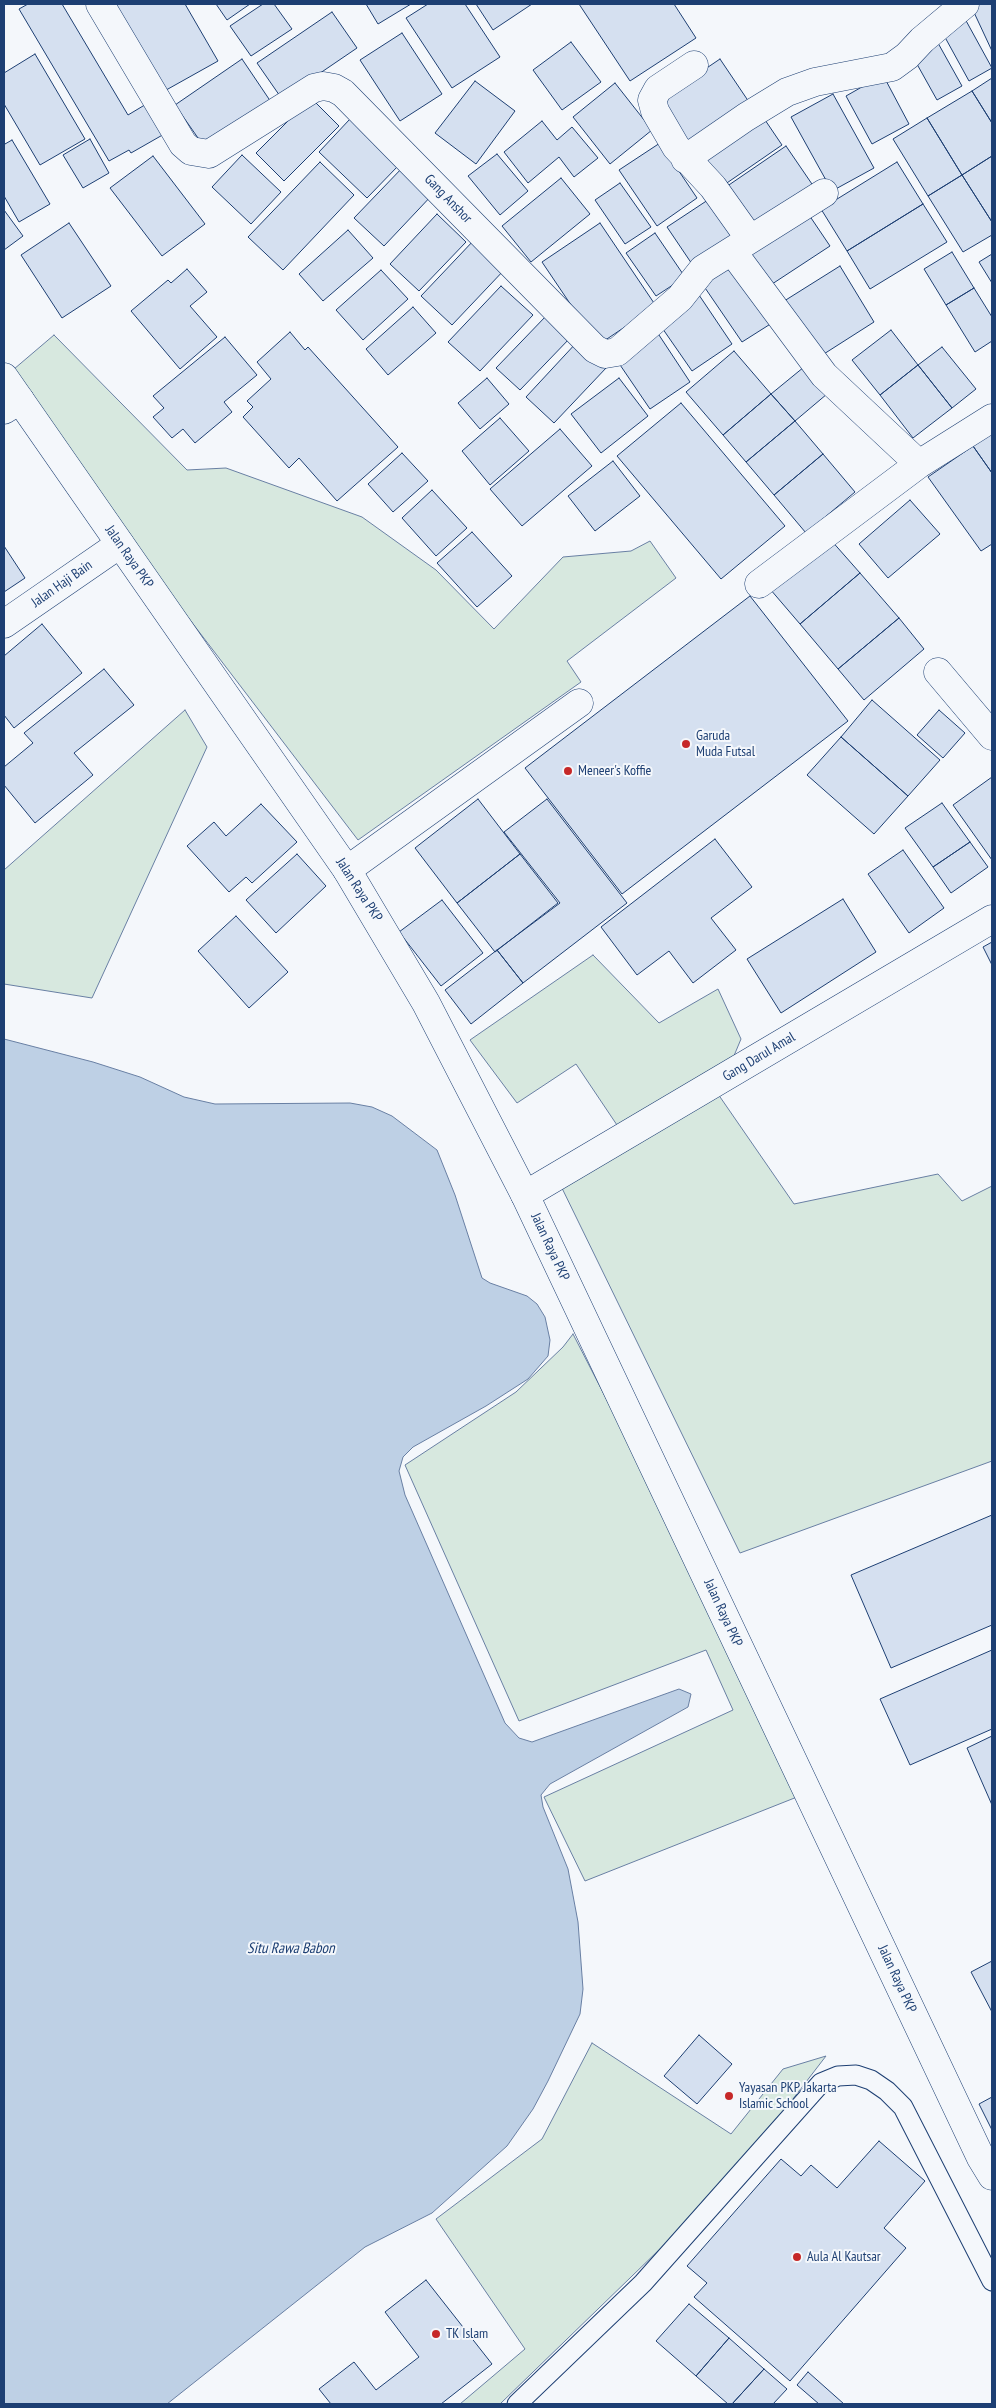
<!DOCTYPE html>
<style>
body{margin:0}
#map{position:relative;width:996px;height:2408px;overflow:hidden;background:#f4f7fb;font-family:"PT Sans Narrow",sans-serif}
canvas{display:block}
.frame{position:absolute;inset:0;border:5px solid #1d3f73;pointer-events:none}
</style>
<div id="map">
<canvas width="996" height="2408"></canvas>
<div class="frame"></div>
</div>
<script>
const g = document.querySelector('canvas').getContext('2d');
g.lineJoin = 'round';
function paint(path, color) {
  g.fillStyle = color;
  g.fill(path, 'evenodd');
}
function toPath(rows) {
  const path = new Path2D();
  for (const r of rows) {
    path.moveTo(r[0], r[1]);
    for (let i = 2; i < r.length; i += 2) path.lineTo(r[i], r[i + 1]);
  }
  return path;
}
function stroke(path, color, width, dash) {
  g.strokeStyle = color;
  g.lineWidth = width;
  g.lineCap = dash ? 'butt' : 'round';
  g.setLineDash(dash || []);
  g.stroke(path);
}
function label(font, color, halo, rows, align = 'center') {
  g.font = font + ' "PT Sans Narrow",sans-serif';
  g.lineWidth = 4;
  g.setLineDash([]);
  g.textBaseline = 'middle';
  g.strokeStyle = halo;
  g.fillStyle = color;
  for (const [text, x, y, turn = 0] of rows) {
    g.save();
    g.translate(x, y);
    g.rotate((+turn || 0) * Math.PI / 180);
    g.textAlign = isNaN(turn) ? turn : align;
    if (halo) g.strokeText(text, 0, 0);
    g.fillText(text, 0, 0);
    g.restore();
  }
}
const green = toPath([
 [54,335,187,470,226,468,362,517,436,570,494,629,563,557,631,551,650,541,676,578,567,661,581,682,358,840,174,599,7,375,54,335],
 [185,710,207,747,92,998,4,984,4,870,185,710],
 [593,955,659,1023,718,989,741,1039,718,1094,794,1204,938,1174,962,1201,992,1186,992,1461,740,1553,559,1182,621,1131,576,1064,517,1103,470,1040,593,955],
 [573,1334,705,1591,797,1797,585,1881,544,1797,733,1710,706,1650,519,1721,405,1465,516,1392,563,1347,573,1334],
 [592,2043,731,2134,783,2069,826,2056,729,2182,500,2404,460,2404,525,2349,436,2219,542,2139,592,2043]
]);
paint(green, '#d7e8df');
stroke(green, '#687fa3', 1);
const water = toPath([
 [4,1039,93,1062,140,1077,184,1097,215,1104,350,1103,372,1107,392,1116,437,1150,455,1195,482,1278,490,1283,527,1296,537,1304,545,1317,550,1340,548,1356,528,1379,486,1406,413,1447,403,1457,399,1471,405,1495,505,1723,519,1738,532,1742,679,1689,691,1694,688,1707,550,1784,541,1795,543,1807,568,1869,578,1922,583,1989,580,2014,548,2081,533,2109,507,2146,432,2213,365,2247,167,2404,4,2404,4,1039]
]);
paint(water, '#bed0e5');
stroke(water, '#687fa3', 1);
const building = toPath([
 [28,4,62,4,128,115,148,103,166,133,131,153,129,150,109,161,19,9,28,4],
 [107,4,185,4,218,61,159,94,107,4],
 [216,4,250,4,227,20,216,4],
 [263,4,274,4,292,29,251,56,230,26,263,4],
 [366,4,411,4,378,24,366,4],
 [428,4,465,4,500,57,452,88,406,18,428,4],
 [476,4,532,4,493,30,476,4],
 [579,4,674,4,696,38,630,81,579,4],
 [975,4,992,4,992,51,971,6,975,4],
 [332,12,357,48,282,99,257,63,332,12],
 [964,17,992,68,969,81,941,30,964,17],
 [402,33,442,94,400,121,360,60,402,33],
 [571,42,601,82,562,110,533,70,571,42],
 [938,43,962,86,937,100,913,57,938,43],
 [35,54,85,139,40,165,4,104,4,73,35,54],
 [242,59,271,102,205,148,175,105,242,59],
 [720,59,751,105,689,147,658,101,720,59],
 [883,75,909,124,872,144,846,96,883,75],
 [992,78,992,123,972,91,992,78],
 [475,81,515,111,476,164,435,133,475,81],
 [615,83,652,130,610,164,573,117,615,83],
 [972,91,992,123,992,156,962,175,927,118,972,91],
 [833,94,874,168,832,191,791,117,833,94],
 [311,98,339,126,284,181,256,153,311,98],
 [761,114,782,145,721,187,700,155,761,114],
 [927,118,962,175,928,196,893,139,927,118],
 [350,119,398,166,367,198,319,152,350,119],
 [542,121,557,140,572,127,598,158,574,177,559,157,528,183,504,152,542,121],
 [90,139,109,173,83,188,63,155,90,139],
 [12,140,50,204,19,222,4,196,4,141,5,144,12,140],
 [660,143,697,198,657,226,619,170,660,143],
 [786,146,814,187,750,229,723,189,786,146],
 [497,154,528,191,500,215,468,176,497,154],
 [242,155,281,192,251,224,212,187,242,155],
 [153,156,205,224,162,256,110,188,153,156],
 [992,156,992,222,962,175,992,156],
 [320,162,354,195,283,270,248,237,320,162],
 [897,162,923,204,847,251,821,209,897,162],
 [405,165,434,193,384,246,354,218,405,165],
 [962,175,992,222,992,235,963,252,928,196,962,175],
 [561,178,590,214,531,262,502,226,561,178],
 [620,183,651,227,625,244,595,200,620,183],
 [714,196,741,235,694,267,667,227,714,196],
 [923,204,947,242,870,289,847,251,923,204],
 [805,209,830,246,766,288,741,252,805,209],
 [4,210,23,236,4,250,4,210],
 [437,214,466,242,419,291,390,264,437,214],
 [69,223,111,286,62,318,21,255,69,223],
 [600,223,656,306,598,345,542,262,600,223],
 [348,230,373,258,323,301,299,274,348,230],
 [655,233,685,277,656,296,626,253,655,233],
 [475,239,506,268,452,325,421,296,475,239],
 [952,252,974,288,946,305,924,269,952,252],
 [992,254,992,283,979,262,992,254],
 [731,262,772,323,742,342,701,282,731,262],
 [840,266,874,322,816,359,781,303,840,266],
 [187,269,207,292,190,306,217,337,180,369,131,311,168,280,171,283,187,269],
 [381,270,408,299,363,340,336,310,381,270],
 [501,286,533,315,480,371,448,342,501,286],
 [974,288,992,317,992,341,975,352,946,305,974,288],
 [699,295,732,344,692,371,658,322,699,295],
 [413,307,436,333,388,375,366,349,413,307],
 [547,315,571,337,520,390,496,368,547,315],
 [891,330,918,365,880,395,852,360,891,330],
 [290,332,305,350,308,347,398,447,337,501,299,458,289,468,243,417,253,407,247,401,271,379,257,362,290,332],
 [657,332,690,382,650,409,616,359,657,332],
 [225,337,257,375,224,402,232,412,195,443,183,429,172,438,153,417,164,408,153,396,225,337],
 [578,341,607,367,554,423,526,397,578,341],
 [942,347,976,389,952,408,918,365,942,347],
 [734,351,771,394,723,435,686,392,734,351],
 [918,365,952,408,913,438,880,395,918,365],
 [804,367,827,394,795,421,771,394,804,367],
 [487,378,509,404,480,429,458,403,487,378],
 [619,378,648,416,601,453,571,414,619,378],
 [771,394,795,421,746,462,723,435,771,394],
 [681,403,785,526,721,579,617,456,681,403],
 [500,418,529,451,490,485,462,451,500,418],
 [795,421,823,454,774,495,746,462,795,421],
 [560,429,592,466,522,526,490,489,560,429],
 [992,432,992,473,973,446,992,432],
 [973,446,992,473,992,544,981,551,928,477,973,446],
 [402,453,428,481,393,512,368,484,402,453],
 [823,454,855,492,806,533,774,495,823,454],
 [613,461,640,496,595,531,568,496,613,461],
 [432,490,467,528,436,556,402,518,432,490],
 [910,500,940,534,888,578,859,544,910,500],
 [472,532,512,576,477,607,437,563,472,532],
 [830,539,860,573,800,624,770,589,830,539],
 [4,546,25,578,4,592,4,546],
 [860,573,899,618,838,669,800,624,860,573],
 [750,596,848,721,622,894,525,768,750,596],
 [899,618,924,649,864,700,838,669,899,618],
 [42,624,82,673,14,728,4,715,4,656,42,624],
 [104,669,134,705,74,753,93,775,35,823,4,785,4,767,33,743,24,733,104,669],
 [872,700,940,760,908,796,841,737,872,700],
 [939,710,965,733,943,758,917,735,939,710],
 [841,737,908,796,874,834,807,775,841,737],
 [992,777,992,860,953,805,992,777],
 [478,799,520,854,457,903,415,848,478,799],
 [547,799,627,903,523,983,497,950,560,903,504,832,547,799],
 [942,803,970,842,933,867,905,828,942,803],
 [261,804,297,842,252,883,246,877,229,892,187,846,214,822,226,836,261,804],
 [715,839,752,887,711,918,736,950,693,983,669,951,637,975,601,927,715,839],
 [970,842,988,867,951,893,933,867,970,842],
 [903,850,944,908,909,933,868,874,903,850],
 [297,854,326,886,276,933,246,900,297,854],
 [520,854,558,903,495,952,457,903,520,854],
 [843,899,876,952,781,1013,747,959,843,899],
 [442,900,483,953,441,986,399,932,442,900],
 [236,916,288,972,249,1008,198,951,236,916],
 [992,942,992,965,983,947,992,942],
 [497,950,523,983,471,1024,445,990,497,950],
 [992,1515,992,1625,891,1668,851,1575,992,1515],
 [992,1650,992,1729,910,1765,880,1699,992,1650],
 [992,1736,992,1805,967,1748,992,1736],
 [992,1961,992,2012,971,1972,992,1961],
 [699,2035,732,2064,697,2104,664,2076,699,2035],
 [992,2097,992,2130,979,2104,992,2097],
 [879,2141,925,2181,884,2228,906,2248,790,2381,694,2297,707,2283,687,2266,781,2159,801,2176,811,2165,837,2188,879,2141],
 [426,2280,492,2364,441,2404,331,2404,319,2389,354,2362,376,2390,419,2357,385,2312,426,2280],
 [689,2304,729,2338,696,2376,656,2341,689,2304],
 [729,2338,764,2369,732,2404,728,2404,696,2376,729,2338],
 [764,2369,787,2389,773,2404,732,2404,764,2369],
 [808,2372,844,2404,819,2404,797,2385,808,2372]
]);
paint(building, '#d5e0f0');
stroke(building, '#1d3f73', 1);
const service = toPath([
 [517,2404,643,2283,821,2083,838,2076,856,2075,871,2080,887,2091,903,2107,992,2281]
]);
const minor = toPath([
 [100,4,183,144,191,151,209,154,314,88,323,86,334,88,343,93,595,349,605,354,617,352,680,298,703,269,824,193],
 [694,65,658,89,652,100,655,111,676,147,713,187,750,239],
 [685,159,746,117,787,92,815,82,892,67,907,56,922,40,965,4],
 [732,251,824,375,919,464],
 [4,410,20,400],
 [759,584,919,464,992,418],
 [4,624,120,544],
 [938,672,992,736],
 [347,870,579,703],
 [525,1195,992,919]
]);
const tertiary = toPath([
 [4,377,347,870,426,1003,525,1195,981,2158,992,2176]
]);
stroke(service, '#1d3f73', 21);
stroke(minor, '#1d3f73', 29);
stroke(tertiary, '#1d3f73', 29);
stroke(service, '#f4f7fb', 19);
stroke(minor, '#f4f7fb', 28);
stroke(tertiary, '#f4f7fb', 28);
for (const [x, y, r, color] of [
 [686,744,5,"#c62828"],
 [568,771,5,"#c62828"],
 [729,2096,5,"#c62828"],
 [797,2257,5,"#c62828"],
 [436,2334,5,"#c62828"]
]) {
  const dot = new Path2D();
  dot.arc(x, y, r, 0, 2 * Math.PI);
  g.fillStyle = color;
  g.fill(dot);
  stroke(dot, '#f4f7fb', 2);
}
label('14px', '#1d3f73', '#f4f7fb', [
 ["Gang Anshor",448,199,46],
 ["Jalan Raya PKP",129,557,55],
 ["Jalan Haji Bain",62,584,-35],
 ["Jalan Raya PKP",359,890,57],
 ["Gang Darul Amal",759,1057,-31],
 ["Jalan Raya PKP",550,1247,65],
 ["Jalan Raya PKP",723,1613,65],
 ["Jalan Raya PKP",897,1979,65]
]);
label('14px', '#1d3f73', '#f4f7fb', [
 ["Garuda",696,736],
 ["Muda Futsal",696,752],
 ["Meneer's Koffie",578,771],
 ["Yayasan PKP Jakarta",739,2088],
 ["Islamic School",739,2104],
 ["Aula Al Kautsar",807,2257],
 ["TK Islam",446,2334]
], 'left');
label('italic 15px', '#1d3f73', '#f4f7fb', [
 ["Situ Rawa Babon",291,1949]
]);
</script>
